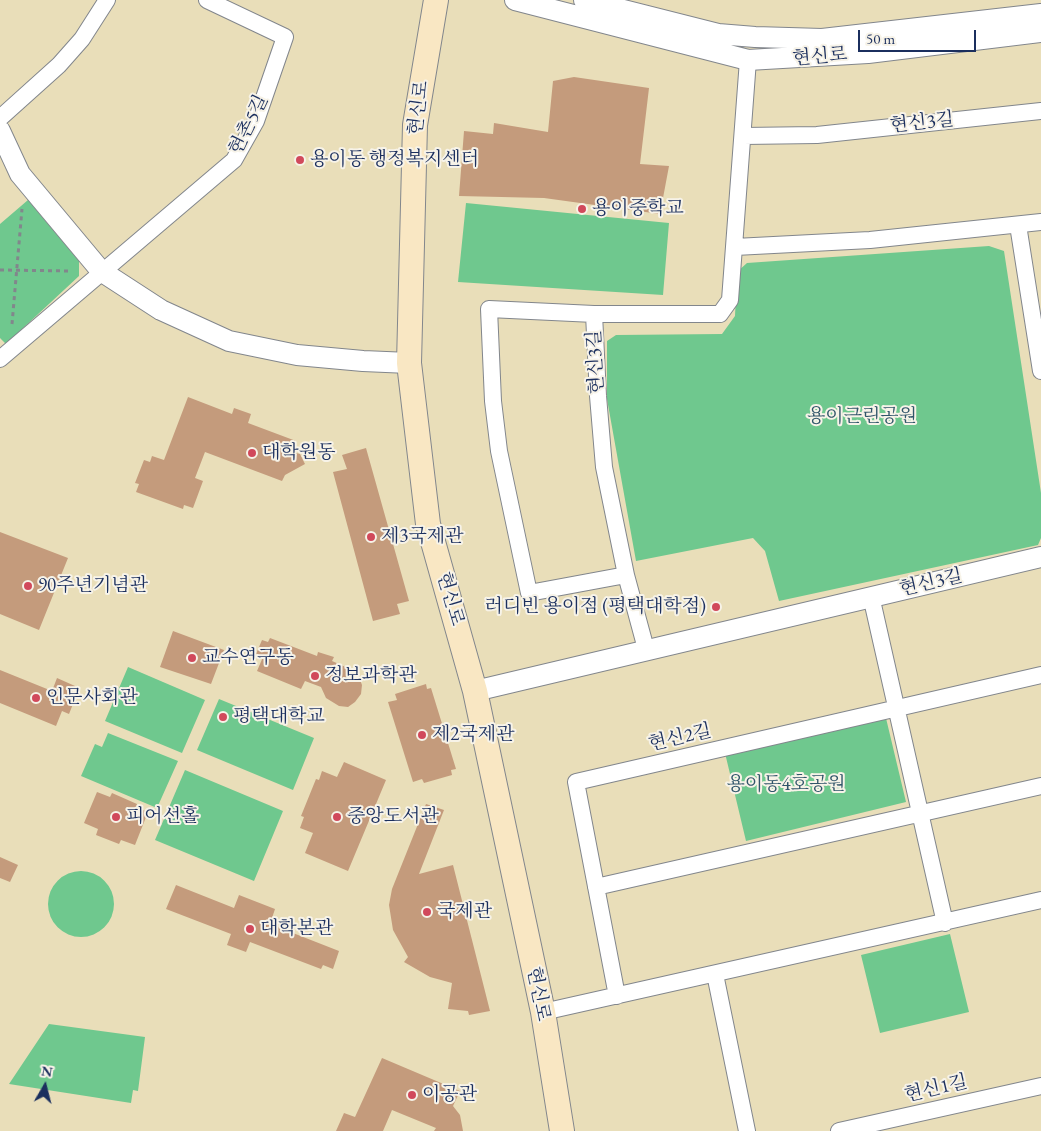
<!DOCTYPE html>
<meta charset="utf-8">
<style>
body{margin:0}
#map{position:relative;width:1041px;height:1131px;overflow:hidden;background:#e9deb9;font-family:"EB Garamond",serif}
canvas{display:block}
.north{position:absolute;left:20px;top:1061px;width:50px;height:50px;-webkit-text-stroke:4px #f7f3e8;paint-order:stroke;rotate:8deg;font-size:14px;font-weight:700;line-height:20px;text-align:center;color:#1b2f5e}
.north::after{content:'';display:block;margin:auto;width:18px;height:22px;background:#1b2f5e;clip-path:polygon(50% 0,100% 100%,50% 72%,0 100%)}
.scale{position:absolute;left:858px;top:30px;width:118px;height:22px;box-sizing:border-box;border:2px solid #1b2f5e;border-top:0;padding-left:6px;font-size:15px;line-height:18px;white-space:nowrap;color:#1b2f5e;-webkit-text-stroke:4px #f7f3e8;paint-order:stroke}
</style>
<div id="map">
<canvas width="1041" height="1131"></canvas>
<div class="north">N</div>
<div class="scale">50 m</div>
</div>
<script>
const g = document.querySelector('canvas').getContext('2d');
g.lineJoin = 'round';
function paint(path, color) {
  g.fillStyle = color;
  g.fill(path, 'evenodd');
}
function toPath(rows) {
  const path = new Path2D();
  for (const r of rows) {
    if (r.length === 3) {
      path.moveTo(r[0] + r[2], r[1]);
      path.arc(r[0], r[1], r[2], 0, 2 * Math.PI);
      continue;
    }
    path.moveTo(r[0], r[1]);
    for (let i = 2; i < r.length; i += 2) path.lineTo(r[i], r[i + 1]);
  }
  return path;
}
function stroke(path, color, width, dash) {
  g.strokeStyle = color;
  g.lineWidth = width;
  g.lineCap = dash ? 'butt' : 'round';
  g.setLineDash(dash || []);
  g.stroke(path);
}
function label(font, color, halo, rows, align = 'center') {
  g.font = font + ' "EB Garamond","Noto Serif KR",serif';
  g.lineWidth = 4;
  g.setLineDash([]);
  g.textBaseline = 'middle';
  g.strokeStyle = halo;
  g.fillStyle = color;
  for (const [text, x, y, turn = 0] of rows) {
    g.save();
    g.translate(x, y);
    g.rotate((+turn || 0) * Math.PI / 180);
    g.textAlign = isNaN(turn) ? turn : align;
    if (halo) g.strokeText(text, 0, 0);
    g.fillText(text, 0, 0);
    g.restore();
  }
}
paint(toPath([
 [28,200,79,261,79,276,6,344,0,338,0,224],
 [466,203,669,223,663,295,458,282],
 [989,246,1004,251,1041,493,1041,538,1038,545,779,601,765,551,753,538,636,561,607,399,607,341,616,335,722,334,735,316,737,272,747,263],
 [128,667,205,700,182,753,105,721],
 [219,699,314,738,293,790,197,750],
 [885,714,906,802,746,841,725,753],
 [108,733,178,761,157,808,81,776,95,744,102,747],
 [185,770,283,811,254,881,155,840],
 [81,904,33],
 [950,934,969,1012,880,1033,861,955],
 [49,1024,145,1037,138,1091,133,1090,131,1103,9,1084]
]), '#6fc88e');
paint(toPath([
 [574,77,649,88,640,164,669,166,660,214,544,198,459,196,464,131,493,134,494,123,548,132,553,81],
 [188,397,232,414,234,408,251,414,248,423,296,441,292,452,300,454,305,464,285,475,282,481,205,452,195,478,203,481,193,508,184,505,183,509,136,492,139,484,135,483,144,460,150,462,152,456,164,460],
 [366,448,409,601,397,604,400,614,373,621,333,472,347,469,342,455],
 [0,532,68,558,39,630,0,614],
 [173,631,224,650,211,684,160,667],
 [270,638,317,656,318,652,334,657,332,661,357,672,362,685,361,694,355,702,348,707,339,706,326,698,321,687,305,681,301,689,257,671,263,657,256,654,262,640,268,642],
 [0,670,52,691,57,678,75,686,70,697,75,699,69,714,62,711,56,726,0,703],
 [426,684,427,689,431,688,456,769,451,770,452,775,424,783,422,779,413,782,388,702,397,700,395,694],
 [344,762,386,780,348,871,305,853,313,833,300,828,304,817,301,816,316,779,319,780,322,771,337,777],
 [97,792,110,797,112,793,137,804,136,807,148,812,135,845,121,840,119,844,96,835,98,829,84,823],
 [426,804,444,810,419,874,453,865,490,1011,469,1015,468,1011,448,1009,452,983,430,977,404,962,408,957,393,930,389,905,392,889],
 [0,857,18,865,10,882,0,878],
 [176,885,234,908,239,895,275,909,270,924,339,951,333,969,323,965,321,969,250,942,246,952,227,945,231,934,166,909],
 [382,1058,460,1091,453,1106,460,1115,463,1131,434,1131,436,1128,392,1110,383,1131,336,1131,344,1113,355,1117]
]), '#c49b7c');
const minor = toPath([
 [0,118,59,65,82,39,107,0],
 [743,136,817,135,1041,111],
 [1018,225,1041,371],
 [735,247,870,240,1041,222],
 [594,314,598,396,604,467,626,575,646,649],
 [0,359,234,160,256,121,285,37,207,0],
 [626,575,529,593,499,451,493,401,489,309,594,314,720,314,730,300,748,60],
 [871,596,945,923],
 [596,887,1041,786],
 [715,974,747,1131],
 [617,996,576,782,1041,675],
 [543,1012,1041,900],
 [839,1131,1041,1086]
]);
const tertiary = toPath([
 [515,0,748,60,868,53,1041,32],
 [584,0,718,34,755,37,822,39,1041,14],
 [0,131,20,174,101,271,161,310,229,341,297,355,363,361,409,363],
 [475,691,1041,557]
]);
const secondary = toPath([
 [436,0,415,125,409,363,428,524,475,691,543,1012,562,1131]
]);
stroke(minor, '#82868c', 18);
stroke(tertiary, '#82868c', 22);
stroke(secondary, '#82868c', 26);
stroke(toPath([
 [0,270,71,271],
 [12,324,22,209]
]), '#82868c', 3, [4, 4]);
stroke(minor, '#fff', 16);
stroke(tertiary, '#fff', 20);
stroke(secondary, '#f9e7c3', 24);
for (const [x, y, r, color] of [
 [300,160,5,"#d1495b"],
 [582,209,5,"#d1495b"],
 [252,453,5,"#d1495b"],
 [371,537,5,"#d1495b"],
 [28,586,5,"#d1495b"],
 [716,607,5,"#d1495b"],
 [192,658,5,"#d1495b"],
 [315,676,5,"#d1495b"],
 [36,698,5,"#d1495b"],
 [223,717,5,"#d1495b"],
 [422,735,5,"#d1495b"],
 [116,817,5,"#d1495b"],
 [337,817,5,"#d1495b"],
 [427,912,5,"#d1495b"],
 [250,929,5,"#d1495b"],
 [412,1095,5,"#d1495b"]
]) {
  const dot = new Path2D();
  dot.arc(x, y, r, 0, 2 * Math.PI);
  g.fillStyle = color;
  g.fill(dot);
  stroke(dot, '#f7f3e8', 2);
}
label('19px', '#1b2f5e', '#f7f3e8', [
 ["현신로",820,57,-5],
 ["현신로",419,108,-83],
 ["현신3길",922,123,-6],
 ["현촌5길",249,125,-64],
 ["현신3길",596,362,-93],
 ["현신3길",931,583,-13],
 ["현신로",450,599,74],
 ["현신2길",680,738,-13],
 ["현신로",538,994,79],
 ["현신1길",936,1089,-13]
]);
label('19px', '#1b2f5e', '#f7f3e8', [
 ["용이동 행정복지센터",310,160],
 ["용이중학교",592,209],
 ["대학원동",262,453],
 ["제3국제관",381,537],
 ["90주년기념관",38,586],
 ["러디빈 용이점 (평택대학점)",706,607,"right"],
 ["교수연구동",202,658],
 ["정보과학관",325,676],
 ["인문사회관",46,698],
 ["평택대학교",233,717],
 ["제2국제관",432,735],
 ["피어선홀",126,817],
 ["중앙도서관",347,817],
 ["국제관",437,912],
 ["대학본관",260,929],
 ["이공관",422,1095]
], 'left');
label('19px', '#30556a', '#f7f3e8', [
 ["용이근린공원",862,417],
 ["용이동4호공원",786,785]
]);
</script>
